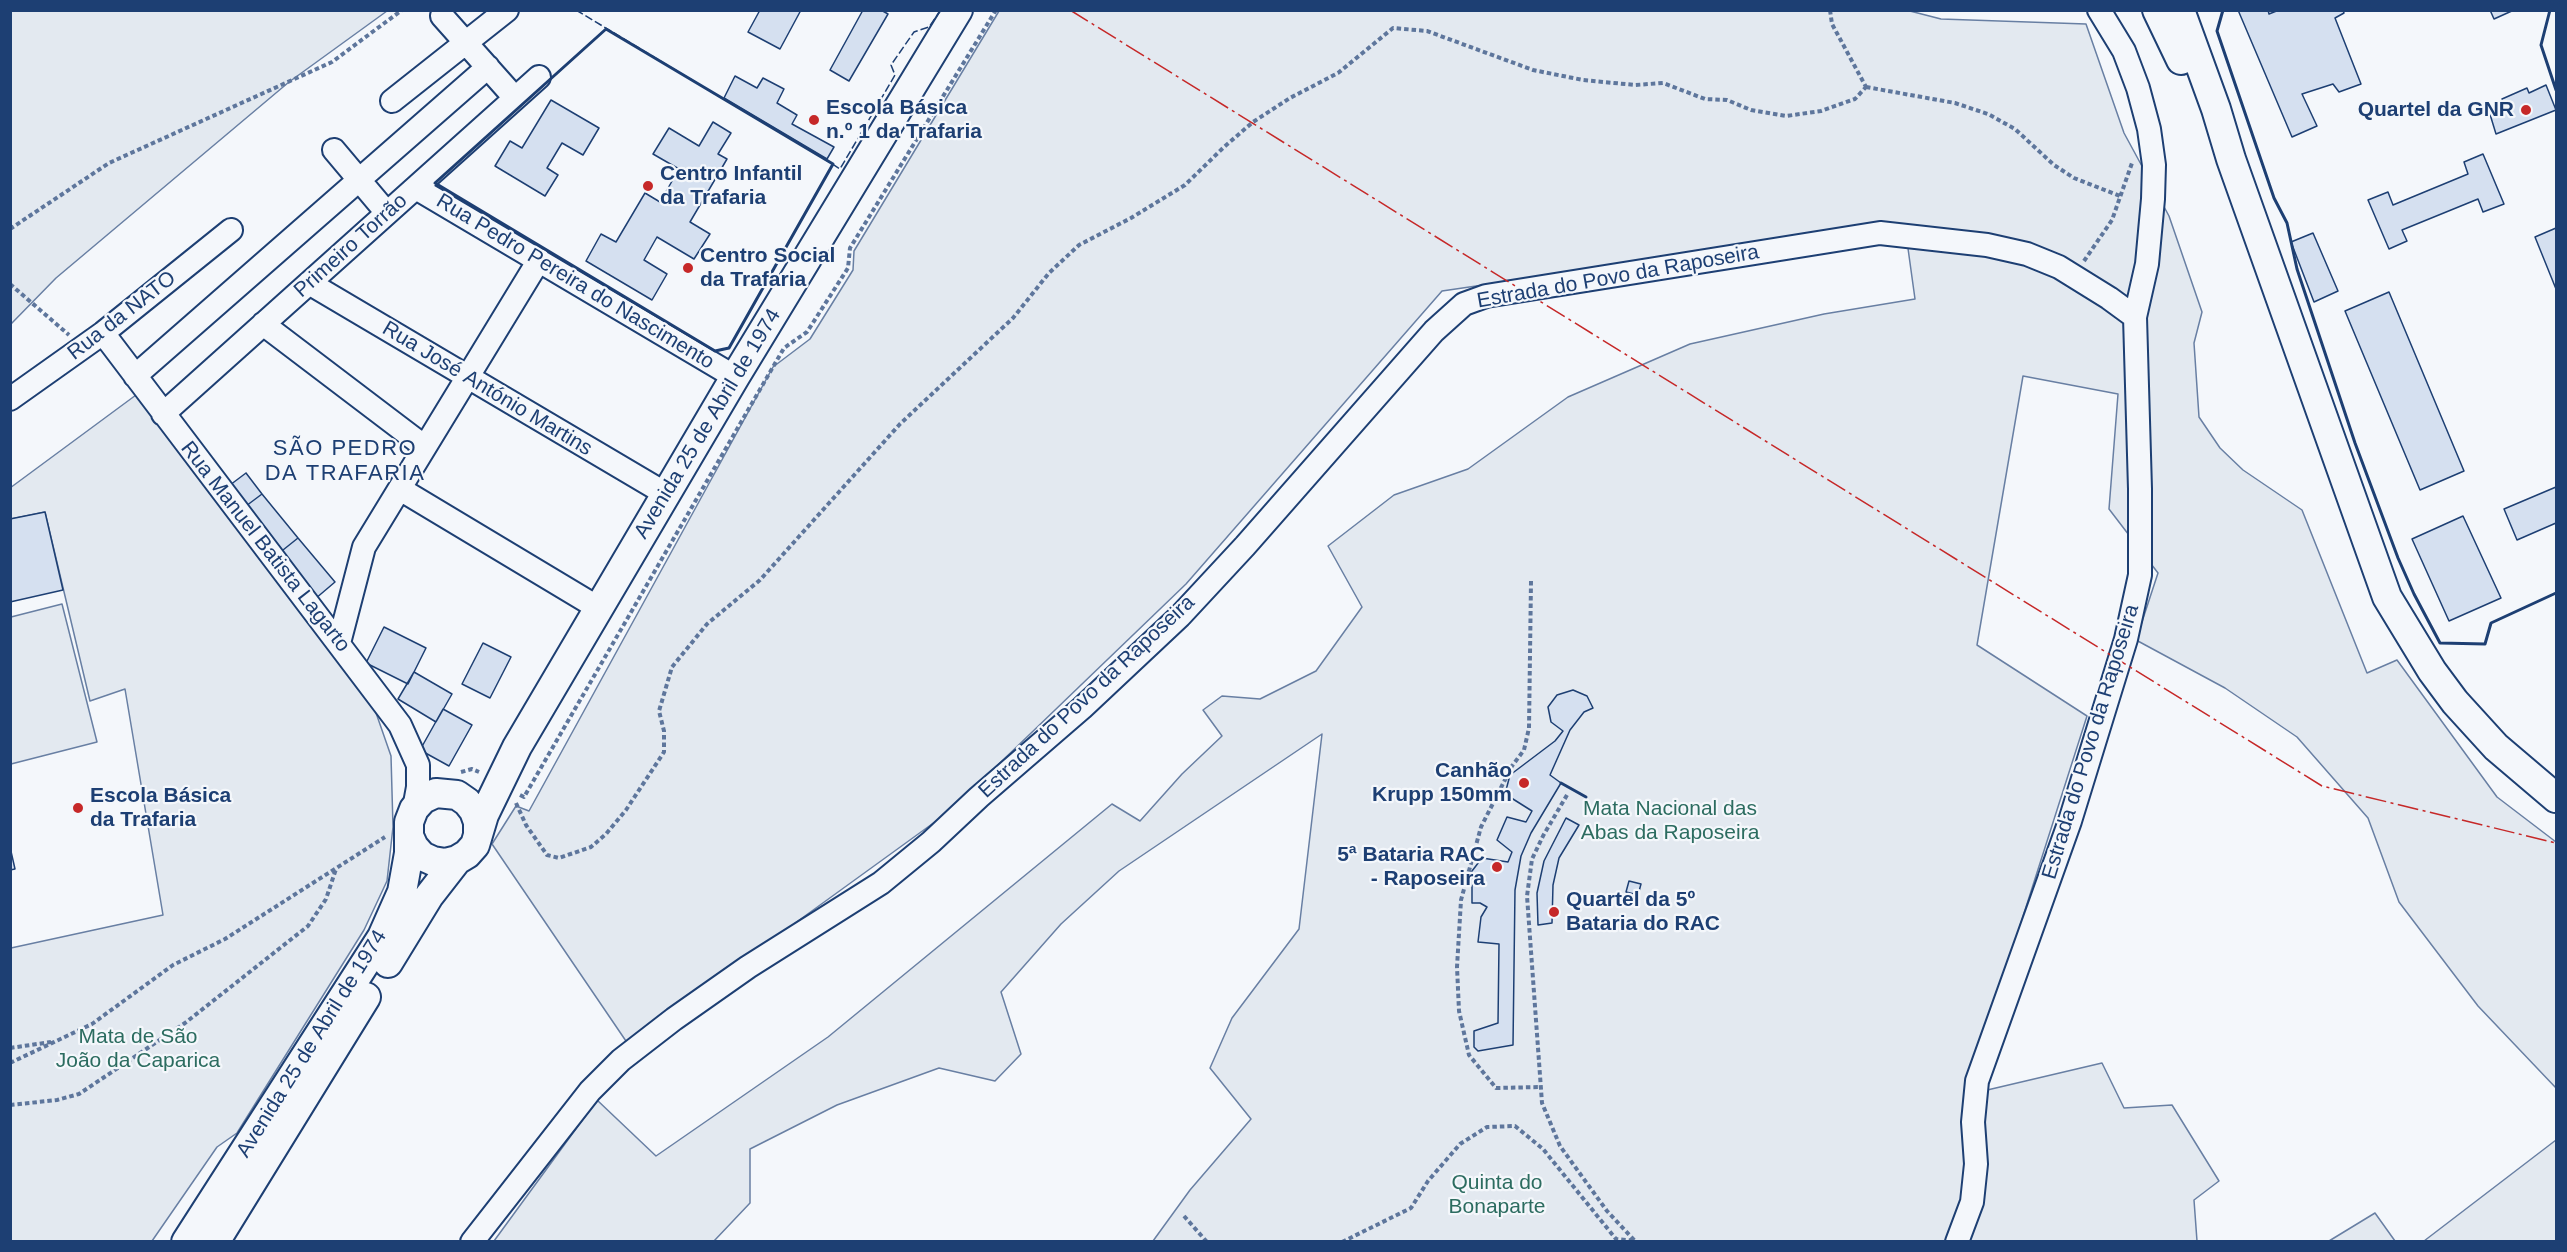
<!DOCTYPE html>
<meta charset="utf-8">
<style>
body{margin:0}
#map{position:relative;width:2567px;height:1252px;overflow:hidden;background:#f4f7fb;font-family:Arial,sans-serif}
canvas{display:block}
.frame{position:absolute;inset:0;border:12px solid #1d3f73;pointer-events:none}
</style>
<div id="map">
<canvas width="2567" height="1252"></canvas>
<div class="frame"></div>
</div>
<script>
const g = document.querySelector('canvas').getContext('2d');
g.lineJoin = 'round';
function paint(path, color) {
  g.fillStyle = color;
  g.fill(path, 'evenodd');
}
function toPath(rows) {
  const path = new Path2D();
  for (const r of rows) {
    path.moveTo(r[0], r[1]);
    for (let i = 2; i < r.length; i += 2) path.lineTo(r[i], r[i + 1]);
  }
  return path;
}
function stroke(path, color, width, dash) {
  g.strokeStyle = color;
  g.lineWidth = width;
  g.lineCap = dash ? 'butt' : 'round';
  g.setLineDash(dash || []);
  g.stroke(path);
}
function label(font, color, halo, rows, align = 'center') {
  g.font = font + ' Arial,sans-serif';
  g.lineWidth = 4.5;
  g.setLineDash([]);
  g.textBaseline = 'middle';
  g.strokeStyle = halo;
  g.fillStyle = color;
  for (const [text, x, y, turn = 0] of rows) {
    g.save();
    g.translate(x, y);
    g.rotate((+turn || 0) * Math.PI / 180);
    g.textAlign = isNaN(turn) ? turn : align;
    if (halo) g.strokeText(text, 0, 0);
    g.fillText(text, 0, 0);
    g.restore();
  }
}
const green = toPath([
 [1906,10,1941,19,2086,24,2124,133,2169,216,2202,312,2194,343,2199,417,2220,448,2243,470,2302,510,2367,673,2397,660,2497,797,2556,842,2556,1088,2478,1006,2399,902,2368,818,2297,737,2225,688,2136,640,2158,573,2109,509,2118,394,2023,376,1977,645,2087,716,1966,1095,2102,1063,2124,1108,2172,1105,2219,1181,2194,1200,2197,1241,1153,1241,1190,1190,1251,1119,1210,1068,1232,1018,1299,929,1322,734,1119,871,1061,924,1001,992,1021,1054,995,1081,939,1068,837,1105,750,1149,750,1203,714,1241,494,1241,597,1100,656,1156,828,1037,1112,804,1140,821,1182,774,1222,736,1203,710,1222,696,1260,699,1316,671,1362,607,1328,546,1394,495,1468,469,1568,397,1690,344,1824,314,1915,299,1906,234,1901,224,1442,291,1186,584,950,811,628,1044,492,844,516,806,529,811,773,367,810,339,853,270,854,251,999,11,1906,10],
 [10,11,11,10,387,11,289,82,56,278,11,324,10,11],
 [136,395,375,710,391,756,393,827,387,881,364,930,237,1133,217,1147,152,1241,11,1241,11,948,163,915,125,689,90,701,45,512,11,519,10,488,136,395],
 [62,604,97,742,11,764,11,617,62,604],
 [2556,1140,2556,1241,2424,1241,2556,1140],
 [2375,1213,2395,1241,2329,1241,2375,1213]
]);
paint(green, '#e3e9f0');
stroke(green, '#687fa3', 1.5);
const building = toPath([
 [760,10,801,10,780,49,748,32,760,10],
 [863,10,881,10,888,14,849,81,830,70,863,10],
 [2238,10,2268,10,2269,14,2279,10,2343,10,2344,13,2335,18,2361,84,2339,92,2333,84,2302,94,2317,126,2292,137,2238,10],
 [2490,10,2514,10,2494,19,2490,10],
 [735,76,757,88,763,78,784,89,777,103,797,115,792,124,834,147,827,159,724,98,735,76],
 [2546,85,2556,110,2496,134,2489,111,2504,105,2502,99,2527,88,2529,93,2546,85],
 [551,100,599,128,583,155,562,143,547,168,558,175,545,196,495,166,510,141,522,148,551,100],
 [713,122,731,133,718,154,727,159,690,222,710,234,694,259,657,237,644,260,667,274,652,300,586,261,601,234,616,242,645,193,660,202,679,169,653,154,669,128,699,146,713,122],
 [2483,154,2504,204,2483,212,2478,199,2402,230,2407,241,2389,249,2368,200,2388,192,2393,205,2468,174,2464,162,2483,154],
 [2556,228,2556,289,2535,237,2556,228],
 [2313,233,2338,291,2314,302,2291,242,2313,233],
 [2389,292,2464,471,2420,490,2345,311,2389,292],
 [246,473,262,494,242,509,226,488,246,473],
 [2556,487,2556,523,2517,540,2504,509,2556,487],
 [262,494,298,538,278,554,242,509,262,494],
 [45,512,63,590,10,602,10,519,45,512],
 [2463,516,2501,598,2449,621,2412,539,2463,516],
 [298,538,335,582,315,599,278,554,298,538],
 [384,627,426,648,408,684,366,663,384,627],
 [483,643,511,657,490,698,462,684,483,643],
 [414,672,452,694,436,722,398,699,414,672],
 [1573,690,1587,696,1593,708,1584,712,1570,730,1550,775,1561,783,1531,833,1521,856,1515,890,1513,1045,1478,1051,1474,1047,1474,1031,1498,1023,1499,944,1478,942,1481,917,1487,907,1480,903,1472,903,1472,871,1482,858,1508,862,1512,852,1497,840,1507,817,1526,822,1532,811,1505,794,1510,775,1555,741,1563,731,1551,722,1548,707,1557,695,1573,690],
 [443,709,472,725,449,766,420,750,443,709],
 [1566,818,1579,825,1559,858,1553,885,1552,923,1538,925,1537,893,1544,861,1566,818],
 [10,847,15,869,10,870,10,847],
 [1629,881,1641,884,1638,895,1626,892,1629,881]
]);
paint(building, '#d5e0f0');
stroke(building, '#1d3f73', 1.5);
const minor = toPath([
 [442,16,515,98],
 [392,101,507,10],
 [334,150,387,213],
 [416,188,735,377],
 [309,283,666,494],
 [263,324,425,447],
 [103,333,400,725,418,765,418,787,414,809],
 [135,376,488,67],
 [10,399,103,333,231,230],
 [163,414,539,77],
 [400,489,600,609],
 [339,643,364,547,539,260],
 [472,1242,590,1091,621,1060,674,1019,748,967,881,883,931,842,979,797,1082,708,1180,616,1245,546,1434,331,1464,304,1486,296,1880,233,1987,245,2027,254,2059,267,2109,298,2135,317],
 [1957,1242,1972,1202,1976,1164,1973,1122,1977,1081,2070,821,2126,639,2140,575,2140,489,2135,317,2147,264,2153,199,2154,165,2149,129,2138,88,2124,51,2099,10]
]);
const major = toPath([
 [2157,10,2181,60],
 [2180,10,2216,109,2231,159,2387,597,2432,671,2455,702,2496,747,2556,798],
 [409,836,414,847,422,856,433,861,445,863,457,860,467,854,475,845,484,815,517,747,735,377,958,10],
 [388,963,429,896,457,860],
 [186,1242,382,937,402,892,409,853,409,822,414,809,423,799,436,793,457,795,467,802,474,811,478,822,478,833],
 [215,1242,366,997]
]);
stroke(minor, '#1d3f73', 26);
stroke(major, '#1d3f73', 32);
stroke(toPath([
 [1830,10,1832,24,1866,87],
 [1866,87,1955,103,1988,114,2015,129,2054,165,2074,178,2120,196],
 [10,229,109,163,332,62,402,10],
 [2084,261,2112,220,2132,163],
 [10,284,69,335],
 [1531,581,1529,728,1524,750,1512,766,1481,827,1461,900,1457,967,1459,1011,1469,1055,1496,1088,1540,1087],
 [461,772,472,769,479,772],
 [520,795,524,797,784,348,807,332,848,268,850,248,996,10],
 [1567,795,1543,836,1532,859,1527,896,1542,1103,1560,1146,1607,1211,1636,1242],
 [516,803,526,825,547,855,559,858,591,847,606,834,626,810,664,752,664,731,659,711,672,667,707,624,760,580,900,424,1013,318,1049,273,1079,245,1131,218,1185,185,1224,147,1253,122,1290,98,1338,73,1393,28,1427,31,1533,70,1583,80,1635,85,1663,83,1705,99,1727,100,1751,110,1786,116,1821,111,1855,99,1866,87],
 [10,1048,51,1042],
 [10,1063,92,1024,173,965,225,939,385,837],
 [10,1105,57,1100,79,1094,185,1023,308,926,326,899,336,869],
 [1184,1216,1207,1242],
 [1342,1242,1411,1208,1428,1181,1460,1144,1487,1127,1515,1126,1543,1149,1616,1239,1635,1241]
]), '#5e769c', 4, [4.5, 3]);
stroke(minor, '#f4f7fb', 22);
stroke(major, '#f4f7fb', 28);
stroke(toPath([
 [576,10,725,100],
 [823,158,840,169,895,75,891,65,914,32,929,27,941,10]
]), '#1d3f73', 1.5, [8, 3]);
stroke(toPath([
 [2223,10,2217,31,2274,198,2287,223,2297,269,2355,443,2398,558,2414,594,2440,643,2485,644,2491,623,2556,593],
 [2550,10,2541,45,2556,90],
 [606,29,833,164,729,348,715,351,435,183,606,29],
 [1561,783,1586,797]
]), '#1d3f73', 3);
stroke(toPath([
 [1070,10,2322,786,2556,843]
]), '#c62828', 1.5, [21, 4.5, 3, 4.5]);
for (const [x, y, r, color] of [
 [2526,110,6,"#c62828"],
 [814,120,6,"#c62828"],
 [648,186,6,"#c62828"],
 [688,268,6,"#c62828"],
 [1524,783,6,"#c62828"],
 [78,808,6,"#c62828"],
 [1497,867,6,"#c62828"],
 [1554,912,6,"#c62828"]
]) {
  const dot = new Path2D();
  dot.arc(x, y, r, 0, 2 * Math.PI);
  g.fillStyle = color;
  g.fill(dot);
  stroke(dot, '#f4f7fb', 2);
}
label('bold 21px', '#1d3f73', '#f4f7fb', [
 ["Escola Básica",826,108],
 ["n.º 1 da Trafaria",826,132],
 ["Quartel da GNR",2514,110,"right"],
 ["Centro Infantil",660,174],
 ["da Trafaria",660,198],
 ["Centro Social",700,256],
 ["da Trafaria",700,280],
 ["Canhão",1512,771,"right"],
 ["Krupp 150mm",1512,795,"right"],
 ["Escola Básica",90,796],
 ["da Trafaria",90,820],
 ["5ª Bataria RAC",1485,855,"right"],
 ["- Raposeira",1485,879,"right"],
 ["Quartel da 5º",1566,900],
 ["Bataria do RAC",1566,924]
], 'left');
label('21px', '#1d3f73', '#f4f7fb', [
 ["Primeiro Torrão",351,246,-42],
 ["Estrada do Povo da Raposeira",1618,277,-10],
 ["Rua Pedro Pereira do Nascimento",575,282,31],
 ["Rua da NATO",122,316,-38],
 ["Rua José António Martins",487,389,31],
 ["Avenida 25 de Abril de 1974",708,424,-59],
 ["Rua Manuel Batista Lagarto",265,547,52],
 ["Estrada do Povo da Raposeira",1087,697,-43],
 ["Estrada do Povo da Raposeira",2091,742,-73],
 ["Avenida 25 de Abril de 1974",312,1044,-58]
]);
label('21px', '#2c6c60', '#f4f7fb', [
 ["Mata Nacional das",1670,809],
 ["Abas da Raposeira",1670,833],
 ["Mata de São",138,1037],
 ["João da Caparica",138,1061],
 ["Quinta do",1497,1183],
 ["Bonaparte",1497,1207]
]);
g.letterSpacing = '1.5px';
label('22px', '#1d3f73', '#f4f7fb', [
 ["SÃO PEDRO",345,449],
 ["DA TRAFARIA",345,474]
]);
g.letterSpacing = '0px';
</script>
